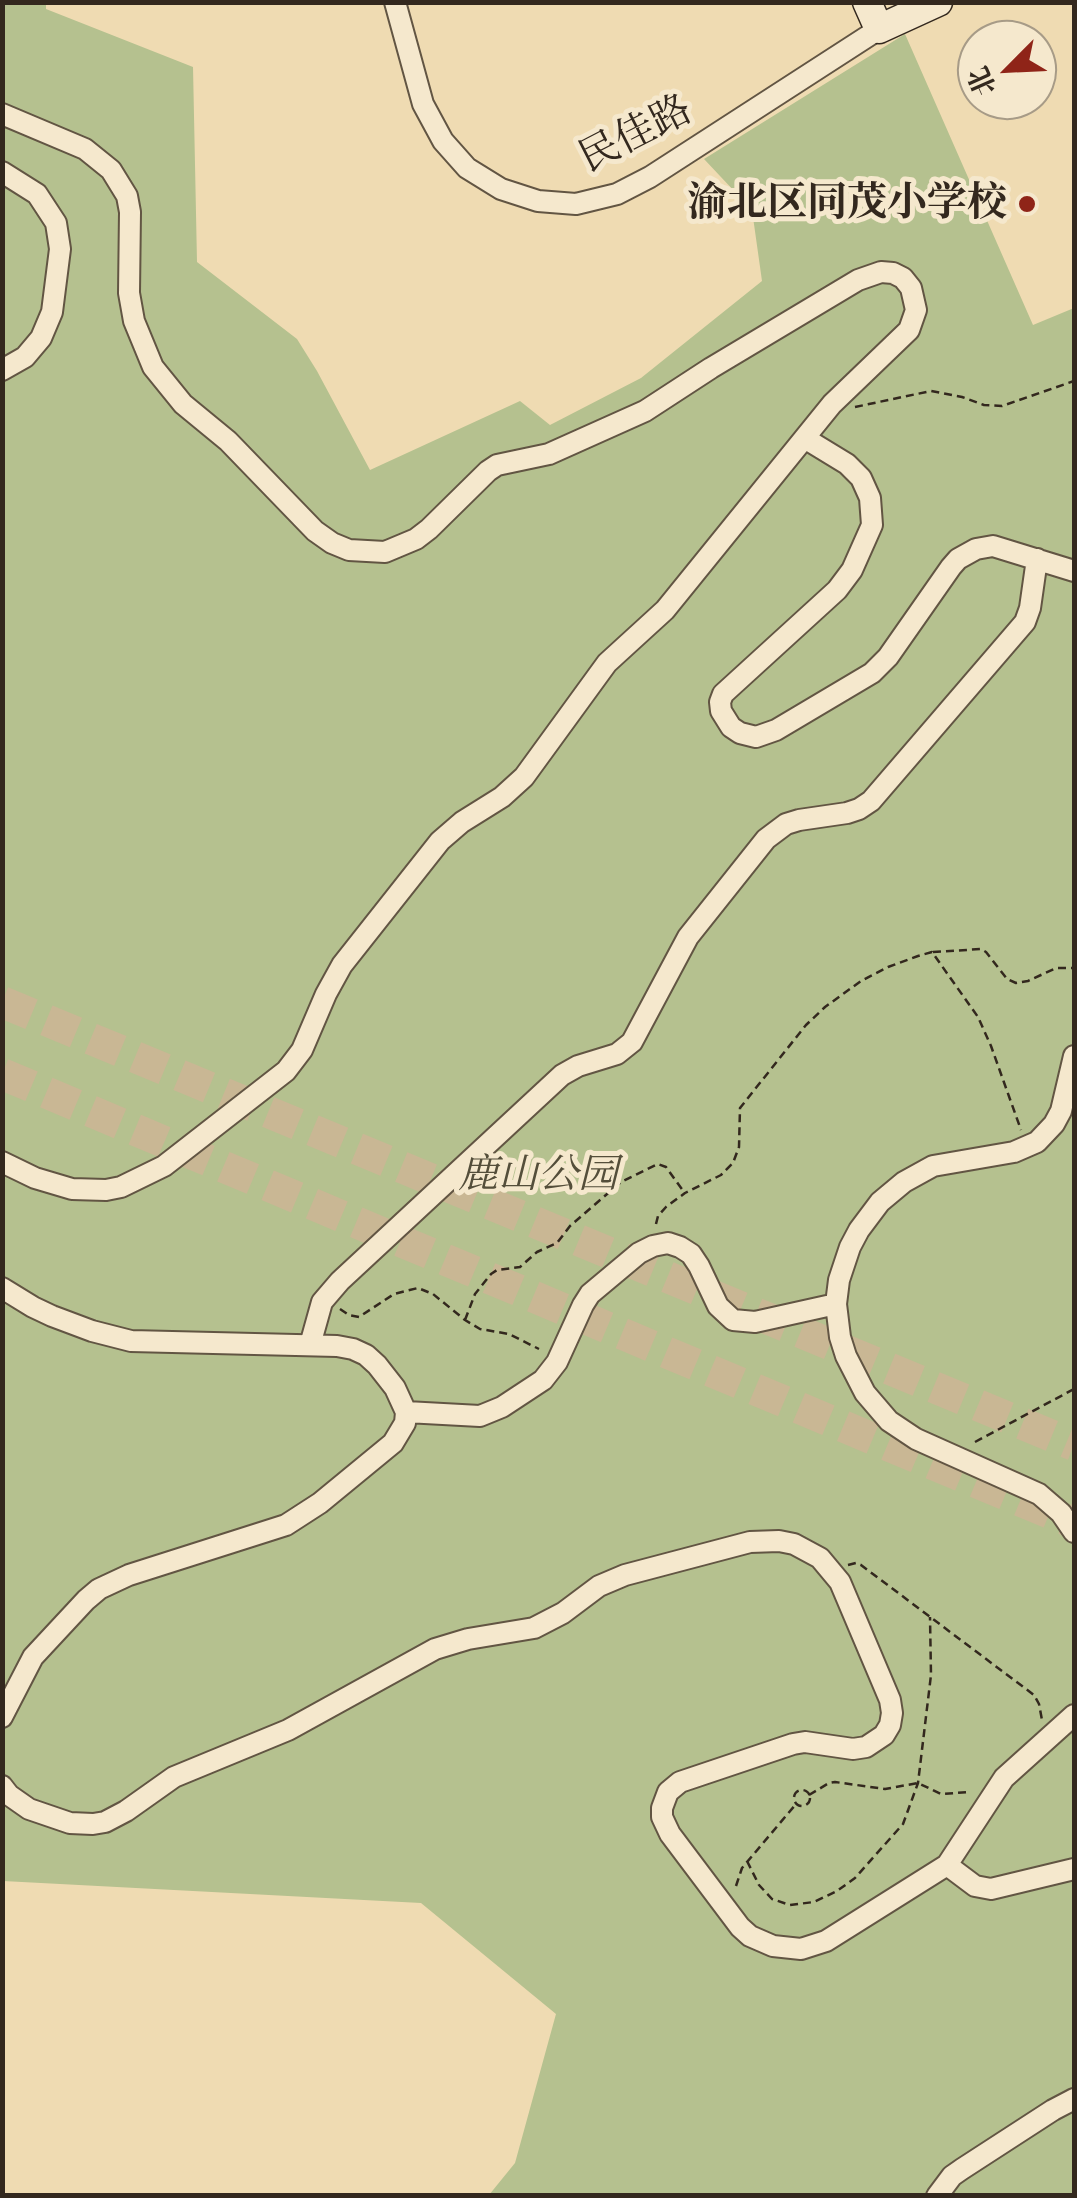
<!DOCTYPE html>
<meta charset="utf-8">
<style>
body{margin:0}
#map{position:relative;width:1077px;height:2198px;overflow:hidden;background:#efdbb2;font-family:"EB Garamond","Noto Serif SC",serif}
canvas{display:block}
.frame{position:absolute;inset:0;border:5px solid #33281e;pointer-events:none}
.north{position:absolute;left:957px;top:20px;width:100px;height:100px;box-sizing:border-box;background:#f5e8cd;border:2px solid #a79b87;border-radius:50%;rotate:246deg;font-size:28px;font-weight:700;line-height:40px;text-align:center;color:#33281e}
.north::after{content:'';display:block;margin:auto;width:35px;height:45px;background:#8f2418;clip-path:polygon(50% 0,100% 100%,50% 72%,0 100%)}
</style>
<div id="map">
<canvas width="1077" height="2198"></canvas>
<div class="frame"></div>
<div class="north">北</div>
</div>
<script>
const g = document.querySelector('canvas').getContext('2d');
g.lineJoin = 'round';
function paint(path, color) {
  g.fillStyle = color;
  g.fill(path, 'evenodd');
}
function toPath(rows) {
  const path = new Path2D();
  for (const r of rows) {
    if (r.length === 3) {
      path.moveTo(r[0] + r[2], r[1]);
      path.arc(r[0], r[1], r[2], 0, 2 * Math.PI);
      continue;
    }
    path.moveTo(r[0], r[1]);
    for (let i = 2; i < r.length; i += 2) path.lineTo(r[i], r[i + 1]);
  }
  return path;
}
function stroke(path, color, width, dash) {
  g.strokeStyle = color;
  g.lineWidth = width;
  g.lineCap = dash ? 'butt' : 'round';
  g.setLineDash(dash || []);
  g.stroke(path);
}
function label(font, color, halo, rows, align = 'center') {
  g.font = font + ' "EB Garamond","Noto Serif SC",serif';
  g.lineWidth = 10;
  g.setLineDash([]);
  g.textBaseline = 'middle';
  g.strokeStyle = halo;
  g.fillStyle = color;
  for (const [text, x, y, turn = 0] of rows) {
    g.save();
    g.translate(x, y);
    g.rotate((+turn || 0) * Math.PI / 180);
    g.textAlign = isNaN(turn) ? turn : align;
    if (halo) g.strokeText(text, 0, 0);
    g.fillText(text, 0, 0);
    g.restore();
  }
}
paint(toPath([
 [2,3,46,3,46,9,193,67,197,262,297,339,317,371,370,470,520,401,550,425,641,378,762,281,752,210,704,159,905,34,1033,325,1074,308,1074,2195,489,2195,515,2163,556,2014,421,1903,3,1881]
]), '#b5c18f');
stroke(toPath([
 [2,1002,1074,1445],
 [2,1074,1074,1523]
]), '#c9b794', 32, [32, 16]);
const street = toPath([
 [395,2,423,104,443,141,467,168,501,189,538,201,576,204,617,194,650,177,879,29],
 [2,114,85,149,111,170,127,196,130,212,129,293,134,321,153,367,183,404,228,441,315,531,332,543,349,550,385,552,416,539,429,529,488,471,497,465,549,454,645,411,711,368,858,280,881,272,893,273,903,278,911,288,916,310,909,330,832,404,665,610,607,663,524,777,502,797,462,822,440,841,342,965,326,994,302,1050,286,1071,164,1166,121,1187,106,1190,72,1189,35,1178,2,1162],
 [2,172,37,194,56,223,60,249,52,312,41,338,25,357,2,370],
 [806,439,847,464,861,478,870,498,872,525,852,570,837,590,723,694,720,702,721,711,731,727,740,733,756,737,776,730,872,673,888,657,951,567,958,559,976,549,993,546,1074,571],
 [1074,1056,1061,1111,1054,1124,1037,1142,1014,1152,933,1166,904,1182,880,1202,859,1230,850,1247,839,1280,836,1304,840,1337,846,1356,865,1393,889,1421,916,1439,1039,1494,1061,1513,1074,1532],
 [2,1288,33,1307,52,1316,92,1331,131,1341,337,1346,353,1349,366,1355,377,1365,395,1388,406,1412,405,1423,393,1443,320,1503,286,1525,129,1575,99,1589,86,1600,33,1657,2,1717],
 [310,1345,322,1302,340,1281,562,1075,578,1066,617,1054,632,1042,688,937,766,839,786,824,799,820,847,813,859,809,871,801,1025,622,1030,608,1037,559],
 [406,1412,480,1416,502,1407,543,1380,557,1362,583,1305,590,1294,639,1253,653,1246,668,1243,680,1247,691,1254,699,1266,718,1306,733,1320,755,1322,836,1304],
 [2,1786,9,1795,29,1809,70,1823,93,1824,105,1822,126,1811,174,1777,288,1730,435,1649,468,1639,534,1628,563,1613,599,1586,625,1575,750,1542,779,1541,794,1544,820,1558,840,1582,890,1700,892,1713,890,1725,884,1735,866,1747,853,1749,805,1742,793,1744,680,1782,668,1792,662,1808,662,1817,670,1834,740,1927,750,1936,773,1946,801,1949,826,1941,947,1865,1004,1778,1074,1715],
 [947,1865,975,1886,991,1889,1074,1869],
 [937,2196,952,2176,962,2169,1053,2110,1074,2099]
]);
const secondary = toPath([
 [867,2,879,29,938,2]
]);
stroke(street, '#625543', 24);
stroke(secondary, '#33281e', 31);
stroke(toPath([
 [855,407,931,391,962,397,984,405,1002,406,1074,381],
 [933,952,981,949,986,952,1007,979,1016,983,1028,981,1056,968,1074,968],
 [656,1224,658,1216,666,1207,685,1193,721,1175,733,1163,739,1147,740,1108,806,1025,825,1007,861,981,888,967,918,956,932,952,978,1017,991,1046,1021,1130],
 [340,1309,349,1315,359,1317,394,1294,418,1288,433,1294,465,1320,480,1329,509,1334,539,1349],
 [465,1320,475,1294,491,1274,497,1270,520,1267,537,1252,557,1243,570,1226,621,1182,658,1164,666,1167,684,1192],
 [975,1442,1074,1389],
 [848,1565,856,1563,861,1565,1034,1695,1039,1704,1042,1720],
 [802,1798,8],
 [809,1795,829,1783,835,1782,885,1789,918,1783,941,1794,970,1792],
 [747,1861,759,1885,772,1899,790,1905,814,1902,837,1891,855,1878,903,1824,918,1783,931,1675,930,1617],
 [736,1886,742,1868,796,1804]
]), '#33281e', 2.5, [8, 5]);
stroke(street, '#f5e8cd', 20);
stroke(secondary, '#f5e8cd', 28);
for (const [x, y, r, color] of [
 [1027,204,10,"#8f2418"]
]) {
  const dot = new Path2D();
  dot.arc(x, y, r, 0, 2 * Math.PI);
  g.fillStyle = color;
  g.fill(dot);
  stroke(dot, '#f5e8cd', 4);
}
label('40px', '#33281e', '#f5e8cd', [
 ["民佳路",636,135,-27]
]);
label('bold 40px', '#33281e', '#f5e8cd', [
 ["渝北区同茂小学校",1007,204]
], 'right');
label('italic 40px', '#544e3a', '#f5e8cd', [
 ["鹿山公园",538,1176]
]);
</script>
